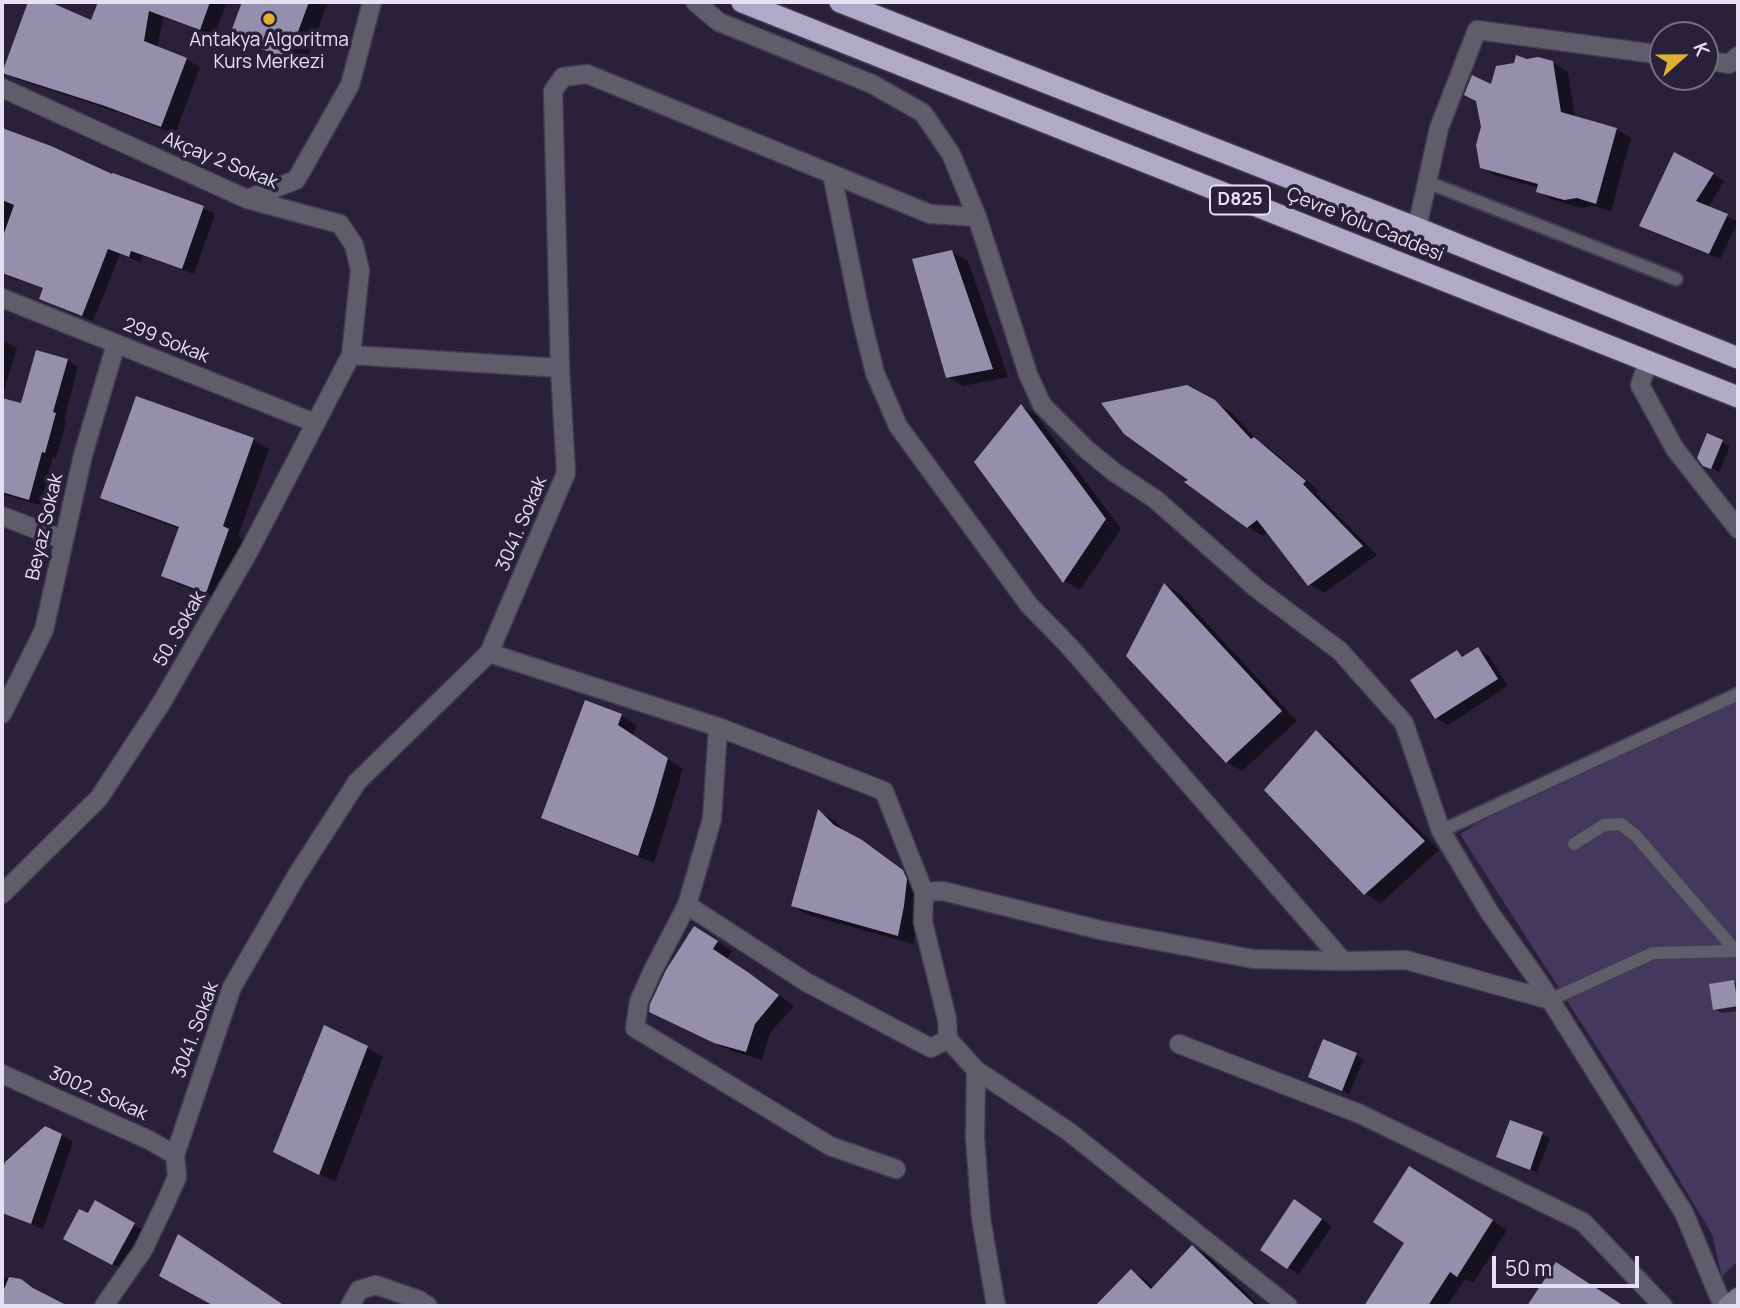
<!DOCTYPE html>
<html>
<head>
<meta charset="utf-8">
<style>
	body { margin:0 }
	#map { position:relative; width:1740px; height:1308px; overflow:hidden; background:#282139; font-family:Manrope,sans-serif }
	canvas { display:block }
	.frame { position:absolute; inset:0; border:4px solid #e5e1f2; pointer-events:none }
	.north { position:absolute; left:1649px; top:21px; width:70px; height:70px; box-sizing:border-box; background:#282139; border:2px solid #746e83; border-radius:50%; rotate:69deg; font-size:19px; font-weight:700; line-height:28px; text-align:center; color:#e5e1f2 }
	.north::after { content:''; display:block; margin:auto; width:24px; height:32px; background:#e0b034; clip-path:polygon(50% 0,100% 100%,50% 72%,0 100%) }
	.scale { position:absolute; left:1492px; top:1256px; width:147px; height:32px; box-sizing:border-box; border:4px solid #e5e1f2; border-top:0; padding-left:9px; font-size:21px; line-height:24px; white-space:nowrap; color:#e5e1f2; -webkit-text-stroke:5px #282139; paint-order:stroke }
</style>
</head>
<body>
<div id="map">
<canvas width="1740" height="1308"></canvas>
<div class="frame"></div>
<div class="north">K</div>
<div class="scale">50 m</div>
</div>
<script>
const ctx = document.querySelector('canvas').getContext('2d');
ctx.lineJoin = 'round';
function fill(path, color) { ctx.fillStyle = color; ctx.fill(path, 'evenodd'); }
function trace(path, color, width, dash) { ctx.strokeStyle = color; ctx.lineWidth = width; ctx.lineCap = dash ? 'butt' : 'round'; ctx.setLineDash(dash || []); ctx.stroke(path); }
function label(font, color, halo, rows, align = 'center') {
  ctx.font = font + ' Manrope,sans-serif'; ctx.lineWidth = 7; ctx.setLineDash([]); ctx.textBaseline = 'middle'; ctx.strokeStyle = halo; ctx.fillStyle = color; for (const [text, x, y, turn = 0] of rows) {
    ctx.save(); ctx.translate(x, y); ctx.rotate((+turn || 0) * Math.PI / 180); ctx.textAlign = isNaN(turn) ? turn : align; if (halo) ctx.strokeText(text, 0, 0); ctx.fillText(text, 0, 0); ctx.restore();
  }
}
const green = new Path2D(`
	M1738 702V1261L1722 1277 1712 1234 1629 1097 1460 834 1482 821Z`);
const shadow = new Path2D(`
	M30 2H45L92 23 100 2H227L214 36 163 17 157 48 186 59 200 67 175 134 120 113 17 79 3 72Z
	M244 2H328L304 66 247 45 232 36Z
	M1527 60 1552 62 1568 72 1575 118 1616 129 1631 138 1611 211 1593 206 1581 208 1553 200 1538 191 1539 188 1497 176 1481 167 1492 86Z
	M2 130 50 148 113 177 203 208 215 214 194 274 143 256 140 262 120 254 93 321 52 304 41 298 45 289 2 274Z
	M1713 174 1724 181 1708 208 1738 222 1720 259 1652 232 1641 226Z
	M952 252 968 261 1008 377 963 386 948 377Z
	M2 340 17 348 2 398Z
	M67 360 78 367 64 420 66 421 56 458 53 457 40 505 2 494V400L22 406Z
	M1186 387 1230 411 1259 442 1269 448 1319 491 1316 493 1377 555 1324 593 1309 584 1268 531 1263 536 1248 527 1191 480Z
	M137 398 254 440 269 449 238 536 244 539 222 600 179 585 163 576 180 529 117 506 102 497Z
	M1021 406 1036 415 1121 529 1080 590 1065 581 976 462Z
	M1708 436 1730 446 1719 472 1704 464Z
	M1165 585 1180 594 1297 721 1242 771 1227 762Z
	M1478 649 1489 656 1508 686 1448 725 1436 718 1457 652 1466 657Z
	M621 716 637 725 633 736 683 769 654 863 559 826 543 817Z
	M1316 732 1331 741 1439 850 1381 903 1366 894Z
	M819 812 834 820 849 835 878 851 919 881V916L913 944 808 915 793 906Z
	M710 937 732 951 727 959 765 984 794 1006 770 1033 762 1060 732 1051 667 1021 651 1012Z
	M1734 982 1738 985V1011L1722 1013 1715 1009Z
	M1324 1041 1364 1059 1349 1094 1317 1080Z
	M367 1048 383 1057 335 1182 291 1160Z
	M1511 1122 1550 1138 1537 1172 1506 1161Z
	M61 1135 73 1142 43 1229 2 1213V1176L6 1163Z
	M1424 1177 1507 1230 1473 1283 1465 1279 1447 1306H1375L1368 1302 1407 1242Z
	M95 1203 145 1231 124 1270 65 1238 88 1216Z
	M1306 1208 1332 1226 1299 1274 1288 1267Z
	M1193 1247 1207 1255 1260 1306H1098L1131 1271 1145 1279 1154 1288Z
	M2 1277 21 1280 64 1306H2Z`);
const building = new Path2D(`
	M28 2H50L91 20 98 2H210L200 30 149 11 144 41 187 58 161 127 105 106 2 73Z
	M242 2H309L288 59 229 37Z
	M1516 55 1527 59 1538 57 1553 61 1561 112 1617 128 1596 204 1577 198 1564 200 1536 192 1538 184 1480 168 1476 145 1481 127 1476 101 1464 95 1472 75 1491 84 1496 66 1514 63Z
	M2 128 51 146 112 174 113 173 204 206 182 269 131 251 129 257 108 249 82 316 39 299 43 288 2 273V239L14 205 2 200Z
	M1674 152 1714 173 1696 201 1728 214 1709 254 1639 226Z
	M952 250 993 369 946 378 912 259Z
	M36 350 68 359 53 412 56 413 45 453 42 452 29 500 2 492V398L21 403Z
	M1187 385 1215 400 1251 439 1254 437 1306 481 1303 484 1363 546 1308 586 1257 520 1247 528 1184 482 1188 480 1124 434 1101 403Z
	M136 396 254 438 223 526 229 529 206 593 161 576 179 527 100 498Z
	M1021 404 1106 519 1063 583 974 462Z
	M1707 433 1723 440 1711 469 1703 466 1697 458Z
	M1164 583 1282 711 1226 763 1126 656Z
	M1478 647 1498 679 1435 719 1410 680 1457 650 1462 657Z
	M585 700 622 714 618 725 668 758 654 807 638 856 541 818Z
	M1316 730 1425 841 1364 895 1264 790Z
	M818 809 834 825 862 840 903 870 907 879 904 906 898 936 791 906Z
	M694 926 718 941 713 949 749 973 779 995 755 1024 746 1052 714 1043 649 1012 650 1004 666 970Z
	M1734 980 1738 1006 1713 1010 1709 984Z
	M324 1025 368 1046 319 1175 273 1152Z
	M1323 1039 1357 1053 1342 1091 1308 1077Z
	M1510 1120 1543 1132 1530 1170 1496 1157Z
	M45 1126 62 1134 31 1224 2 1213V1171L5 1162Z
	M1409 1166 1493 1220 1457 1277 1450 1272 1428 1306H1364L1404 1243 1373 1222Z
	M1294 1199 1322 1219 1287 1269 1260 1250Z
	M95 1200 135 1223 112 1265 63 1239 79 1209 88 1213Z
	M178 1234 229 1268 285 1306H214L159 1276Z
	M1192 1245 1256 1306H1095L1131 1269 1151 1289Z
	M1556 1262 1624 1306H1527Z
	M9 1277 21 1279 33 1288 68 1306H2V1294Z`);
const lane = new Path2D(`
	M1427 182 1676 279
	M1441 831 1738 694
	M1574 844 1604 825 1621 824 1636 836 1735 950
	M1550 1000 1653 953 1738 951`);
const street = new Path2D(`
	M695 2 719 22 872 84 923 113 951 154 977 217 1028 374 1042 405 1086 449 1114 472 1155 499 1256 588 1340 651 1404 723 1441 831 1490 913 1539 982 1684 1213 1723 1306
	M1705 60 1729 64 1738 56
	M2 88 247 199 340 224 354 245 360 270 351 355 560 368
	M832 174 861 317 875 373 898 426 1029 605 1069 646 1343 961
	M247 199 296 180 350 85 372 2
	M1417 228 1439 128 1477 30 1663 55
	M2 298 315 423
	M1648 362 1640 385 1675 449 1738 529
	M2 516 64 540
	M489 653 718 727 884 791 924 892 923 922 947 1019 948 1039
	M2 714 44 630 83 455 116 344
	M718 727 712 819 687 905 653 970 639 1001 635 1028 830 1146 896 1169
	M924 892 943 891 1100 930 1253 959 1343 961 1406 960 1550 1000
	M2 894 99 798 162 702 249 551 351 355
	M687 905 806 982 931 1048 948 1039 976 1070 1068 1131 1288 1306
	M1179 1044 1360 1114 1583 1222 1663 1306
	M976 1070 975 1138 981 1218 996 1306
	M2 1074 149 1140 175 1155
	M104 1306 143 1250 165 1204 177 1177 175 1155 232 987 297 875 357 782 489 653 566 473 560 368 553 91 563 77 587 74 930 214 977 217
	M350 1306 359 1290 376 1285 419 1300 428 1306`);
const secondary = new Path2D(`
	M1727 1306 1738 1297`);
const highway = new Path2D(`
	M742 2 1738 397
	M840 2 1417 228 1738 358`);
const markers = [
	[269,19,7,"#e0b034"]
];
const shields = [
	[1240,200,60]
];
const shieldNames = [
	["D825",1240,200]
];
const poiNames = [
	["Antakya Algoritma",269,41],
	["Kurs Merkezi",269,63]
];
const streetNames = [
	["Akçay 2 Sokak",220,161,22],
	["Çevre Yolu Caddesi",1365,225,22],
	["299 Sokak",166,341,22],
	["3041. Sokak",522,524,-67],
	["Beyaz Sokak",45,527,-77],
	["50. Sokak",180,629,-60],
	["3041. Sokak",196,1030,-70],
	["3002. Sokak",98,1094,24]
];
fill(green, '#43395e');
fill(shadow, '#0007');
fill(building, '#958eac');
trace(lane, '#423c53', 16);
trace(street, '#423c53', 21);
trace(secondary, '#423c53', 21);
trace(highway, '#423c53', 24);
trace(lane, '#605d6a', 12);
trace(street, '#605d6a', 18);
trace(secondary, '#807c90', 18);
trace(highway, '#b0a9c8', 21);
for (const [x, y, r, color] of markers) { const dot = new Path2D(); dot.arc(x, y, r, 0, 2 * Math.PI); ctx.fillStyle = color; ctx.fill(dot); trace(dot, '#282139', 2.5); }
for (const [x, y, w] of shields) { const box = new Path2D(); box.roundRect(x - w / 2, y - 14.5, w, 29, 5); ctx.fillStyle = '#282139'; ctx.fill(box); trace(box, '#e5e1f2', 2); }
label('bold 18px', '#e5e1f2', null, shieldNames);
label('19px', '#e5e1f2', '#282139', poiNames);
label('19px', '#e5e1f2', '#282139', streetNames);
</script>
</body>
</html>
